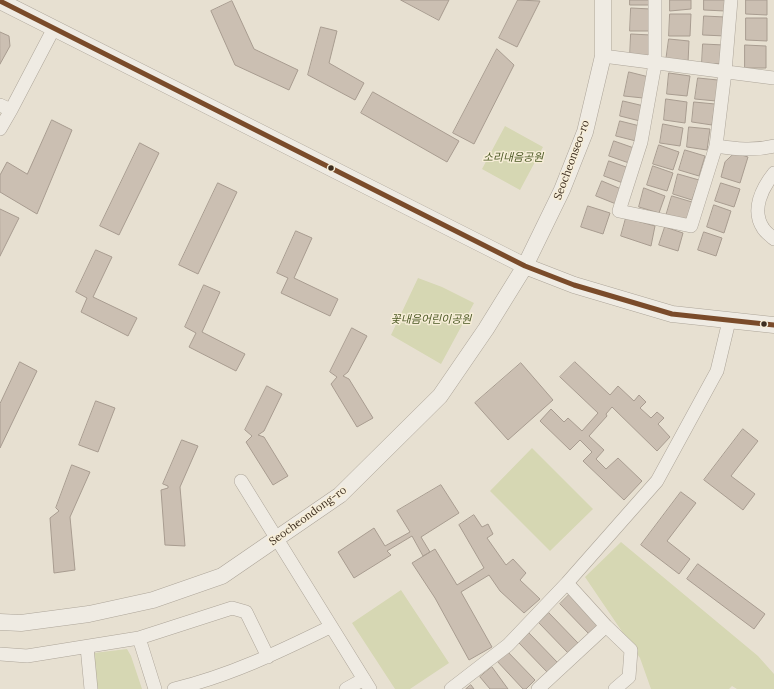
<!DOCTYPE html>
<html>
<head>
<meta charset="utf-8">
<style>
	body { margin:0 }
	canvas { display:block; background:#e7e0d1 }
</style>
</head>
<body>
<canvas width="774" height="689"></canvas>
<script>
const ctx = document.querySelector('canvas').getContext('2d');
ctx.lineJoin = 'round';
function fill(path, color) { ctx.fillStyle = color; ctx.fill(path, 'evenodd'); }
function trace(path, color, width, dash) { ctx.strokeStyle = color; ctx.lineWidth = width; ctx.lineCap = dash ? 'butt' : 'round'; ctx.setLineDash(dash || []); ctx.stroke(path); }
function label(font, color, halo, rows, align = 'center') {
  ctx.font = font + ' Lora,"Noto Sans KR",serif'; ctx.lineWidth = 3; ctx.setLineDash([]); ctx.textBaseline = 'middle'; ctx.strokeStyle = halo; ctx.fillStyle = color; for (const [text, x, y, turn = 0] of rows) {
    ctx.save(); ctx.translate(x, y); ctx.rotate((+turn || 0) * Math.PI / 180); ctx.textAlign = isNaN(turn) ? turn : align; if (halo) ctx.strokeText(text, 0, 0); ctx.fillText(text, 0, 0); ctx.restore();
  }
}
const green = new Path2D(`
	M505 126 543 147 520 190 482 169Z
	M418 278 442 287 474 303 441 364 391 335Z
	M532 448 593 509 550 551 490 491Z
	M621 542 758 656 774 674V689H737L732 686 729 689H651L640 658 585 577Z
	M401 590 449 663 410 689H395L352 623Z
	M127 649 131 656 142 689H96L94 653Z`);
const building = new Path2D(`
	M401 0H449L439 20Z
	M518 0 540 1 517 47 499 38Z
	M630 0H651V5H630Z
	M670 0H691V9L670 11Z
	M704 0H726L725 11 704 10Z
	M746 0H767V15L746 14Z
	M232 1 254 49 298 70 289 90 235 65 211 11Z
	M631 8 651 9V31H630Z
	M670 14H691L690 36H669Z
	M704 16 725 17V36L703 35Z
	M746 18H767V41L746 40Z
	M321 27 337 31 329 63 364 83 355 100 308 75Z
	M0 32 9 36 10 46 0 64Z
	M631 34 651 35V57H630Z
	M669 39 689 41 688 63 666 61Z
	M703 44 724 45 723 64 702 63Z
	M745 45 766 46V68H745Z
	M497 49 514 65 474 144 453 133Z
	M629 72 649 77 643 98 624 96Z
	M669 73 690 76 687 96 667 94Z
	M698 78 718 80 716 101 695 99Z
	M373 92 459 141 447 162 361 113Z
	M666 99 687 102 685 123 664 120Z
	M623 101 644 106 640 121 620 116Z
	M694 102 715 104 712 125 692 122Z
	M52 120 72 130 37 214 0 192V175L7 162 27 174Z
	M620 121 640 126 636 141 616 136Z
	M663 124 683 128 680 146 660 143Z
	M689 127 710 129 707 150 687 147Z
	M614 141 634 148 629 163 609 156Z
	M140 143 159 153 119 235 100 226Z
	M659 145 679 152 673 170 653 164Z
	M685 150 705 156 699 176 679 170Z
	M735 153 748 157 740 183 721 177 725 162Z
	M609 161 629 168 623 183 604 176Z
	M653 166 673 173 667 191 647 185Z
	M678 174 699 180 692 200 673 194Z
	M602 181 621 189 616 204 596 196Z
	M218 183 237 192 198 274 179 265Z
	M721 183 740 189 734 207 715 201Z
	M644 188 665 196 659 213 639 207Z
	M672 196 692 202 686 222 666 216Z
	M714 205 731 211 724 233 707 227Z
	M588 206 610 213 603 234 581 227Z
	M0 209 19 218 0 256Z
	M626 218 655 226 651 246 621 236Z
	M665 227 683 233 678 251 659 245Z
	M296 231 312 238 294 278 338 299 330 316 281 293 288 278 277 273Z
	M704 232 722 238 716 256 698 250Z
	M96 250 112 257 93 297 137 318 128 336 81 312 87 298 76 292Z
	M204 285 220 292 202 332 245 354 236 371 189 347 196 333 185 327Z
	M352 328 367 336 348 372 343 376 349 379 373 418 357 427 331 384 337 377 330 372Z
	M20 362 37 371 0 448V404Z
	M575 362 610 395 618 386 634 401 639 395 646 402 640 408 651 418 657 412 664 418 658 424 670 437 657 451 612 407 606 414 607 416 589 436 604 450 596 459 606 469 618 458 642 481 624 500 583 461 592 452 580 440 570 450 540 421 551 409 564 422 568 418 582 431 598 413 560 377Z
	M521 363 553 400 508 440 475 403Z
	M267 386 282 394 264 431 258 435 264 437 288 476 273 485 246 442 252 436 245 430Z
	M96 401 115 408 98 452 79 445Z
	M743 429 758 441 731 476 755 494 743 510 704 480Z
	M182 440 198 446 180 487 185 546 165 545 161 490 168 488V486L163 484Z
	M72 465 90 472 70 517 75 570 54 573 50 518 59 511 56 508Z
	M441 485 459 513 421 537 430 552 423 556 412 536 387 551 391 555 354 578 338 552 374 528 385 546 410 532 397 511Z
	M681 492 696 503 667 541 690 559 679 574 641 545Z
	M474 515 482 527 488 524 493 534 487 538 506 565 513 559 526 573 520 580 540 599 524 613 500 591 489 575 461 592 492 647 469 660 435 598 412 563 435 549 457 585 484 568 459 525Z
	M698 564 765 614 754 629 687 579Z
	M570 594 599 624 589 634 560 604Z
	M549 613 578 643 568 653 539 623Z
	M529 633 558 663 548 673 519 643Z
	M506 650 535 680 526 689H523L496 660Z
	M492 667 508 689H490L480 677Z
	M471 685 474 689H466Z`);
const minor = new Path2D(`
	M655 0V64L641 142 619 211 691 226 716 146
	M731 0 725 72 716 146C736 149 754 151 774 146
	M603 56 774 78
	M0 105 11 110 0 129
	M11 110 54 28
	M774 173C762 188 751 210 763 228 765 232 771 236 774 239
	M241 481 370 689
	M567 583 606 626 631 650 629 677 615 689
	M139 638 155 689
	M87 647 91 689
	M0 654 27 656 139 638 232 608 246 612 268 657
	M174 689C229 676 279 652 330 627
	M346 689 364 679
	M451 689 508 645 567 583 657 481 717 371 729 321
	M538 689 606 626`);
const tertiary = new Path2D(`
	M0 1 525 266 574 285 672 314 774 325
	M0 622 21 623 89 614 153 600 222 576 340 495 440 396 486 329 525 266 562 190 585 132 603 56V0`);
const bus1 = new Path2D(`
	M0 1 525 266 574 285 672 314 774 325`);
const markers = [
	[331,168,3.5,"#3d2e20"],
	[764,324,3.5,"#3d2e20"]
];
const parkNames = [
	["소리내음공원",513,158],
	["꽃내음어린이공원",431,320]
];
const streetNames = [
	["Seocheonseo-ro",572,160,-70],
	["Seocheondong-ro",308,516,-36]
];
fill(green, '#d6d7b3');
fill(building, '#cbbfb2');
trace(building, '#a89c90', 1);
trace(minor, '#ada599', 14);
trace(tertiary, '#ada599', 17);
trace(minor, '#efebe3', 13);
trace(tertiary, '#efebe3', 16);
trace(bus1, '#7a4b2a', 5);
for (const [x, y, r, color] of markers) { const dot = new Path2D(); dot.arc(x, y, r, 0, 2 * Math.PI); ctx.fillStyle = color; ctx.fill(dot); trace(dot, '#f7eed8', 1.5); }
label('italic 11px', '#4d5a26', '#f7eed8', parkNames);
label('11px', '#3d2e20', '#f7eed8', streetNames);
</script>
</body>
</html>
